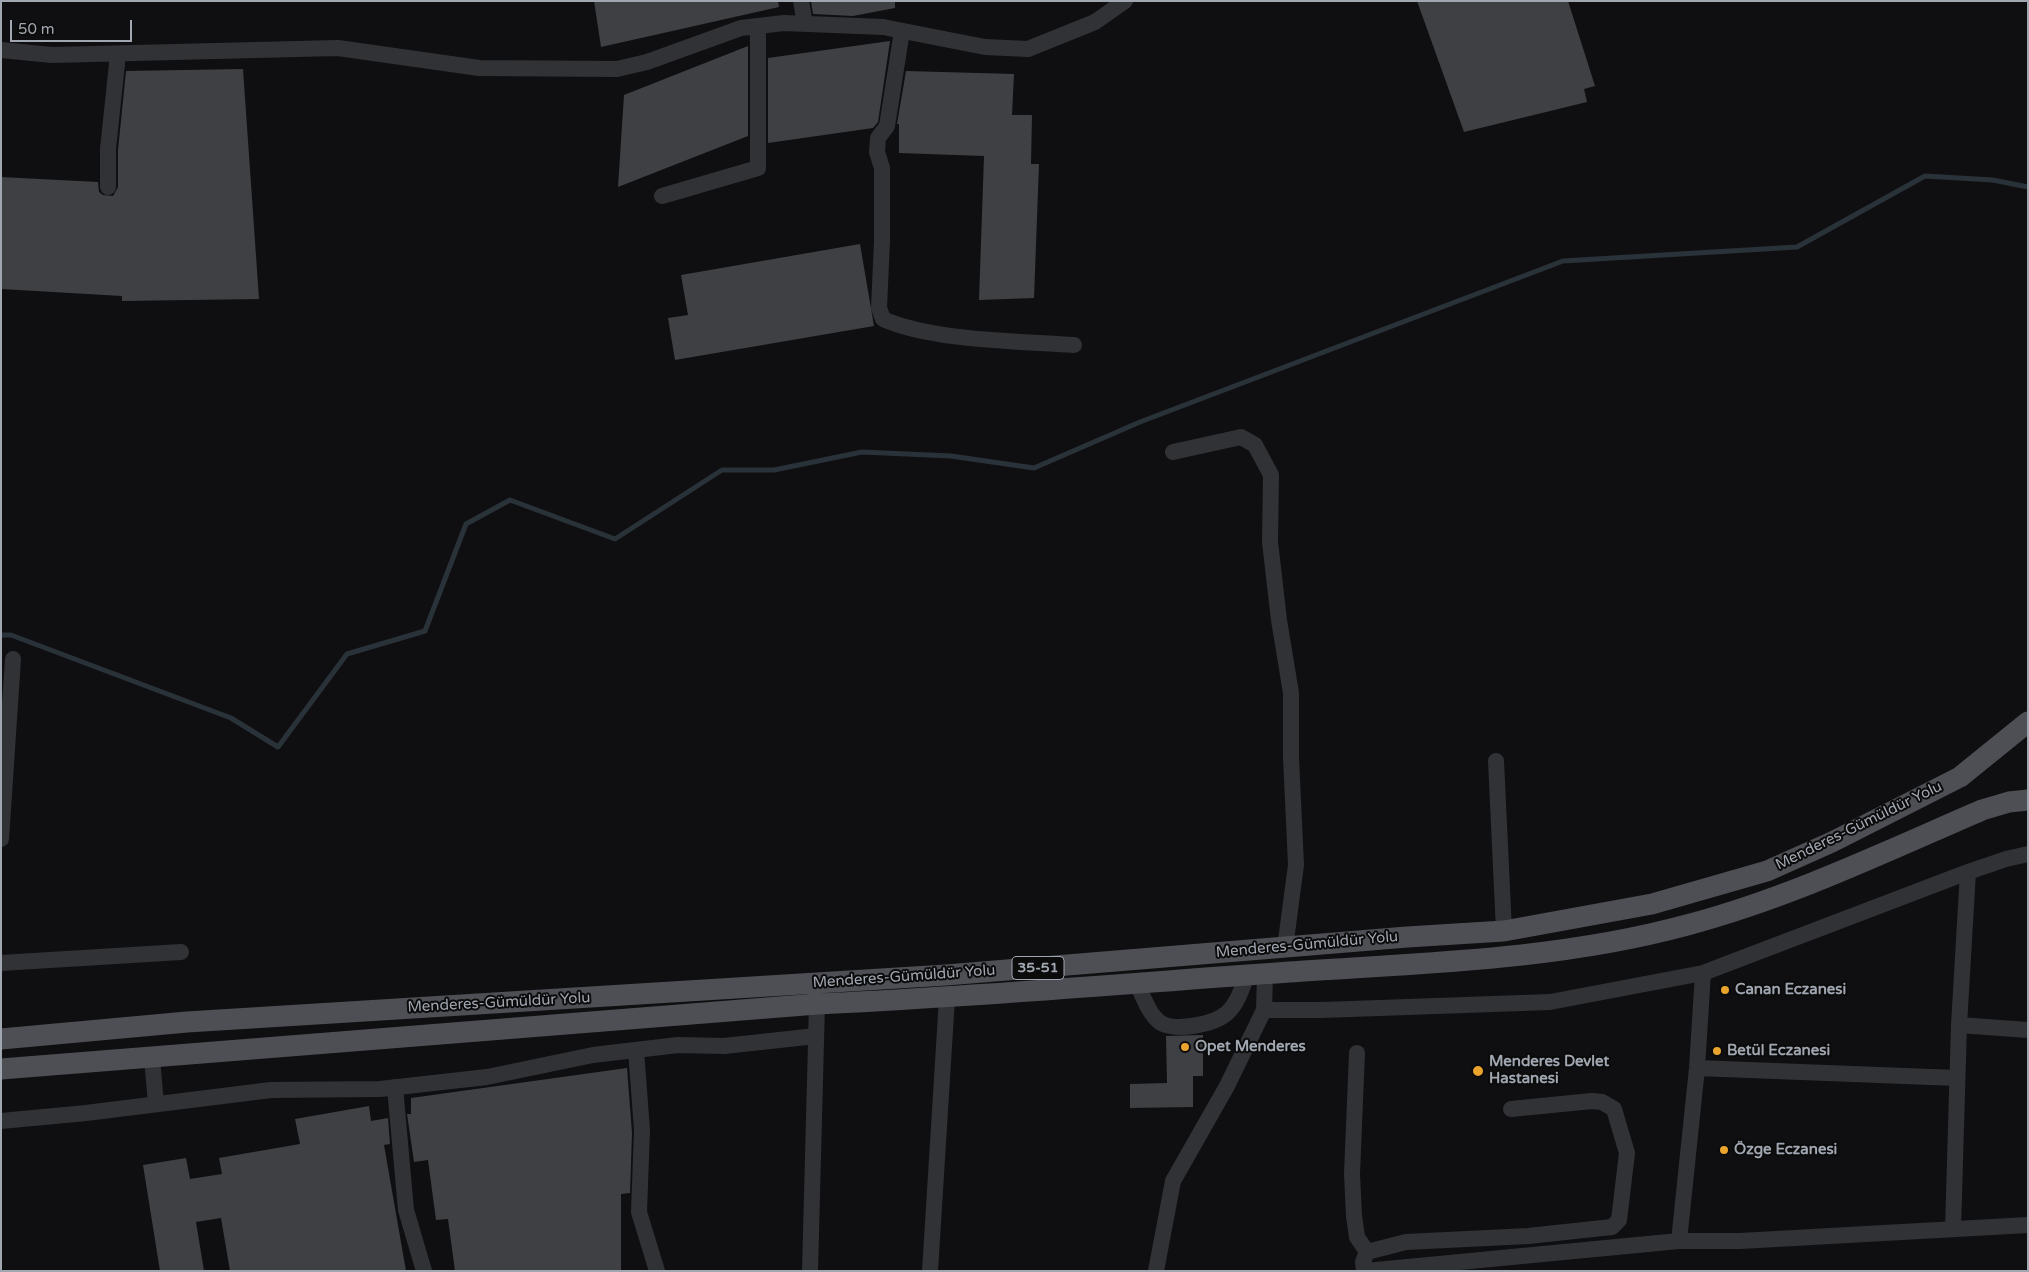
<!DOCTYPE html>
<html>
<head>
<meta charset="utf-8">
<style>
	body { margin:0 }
	#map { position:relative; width:2029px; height:1272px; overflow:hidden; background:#0f0f11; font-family:"Varela Round",sans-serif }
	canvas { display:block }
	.frame { position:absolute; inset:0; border:2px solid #a1a7b1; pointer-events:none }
	.scale { position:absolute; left:10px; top:20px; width:122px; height:22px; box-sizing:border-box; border:2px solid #a1a7b1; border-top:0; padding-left:6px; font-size:15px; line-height:18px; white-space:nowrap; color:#a1a7b1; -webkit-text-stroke:4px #0b0b0c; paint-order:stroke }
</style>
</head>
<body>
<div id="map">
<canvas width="2029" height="1272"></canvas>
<div class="frame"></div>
<div class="scale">50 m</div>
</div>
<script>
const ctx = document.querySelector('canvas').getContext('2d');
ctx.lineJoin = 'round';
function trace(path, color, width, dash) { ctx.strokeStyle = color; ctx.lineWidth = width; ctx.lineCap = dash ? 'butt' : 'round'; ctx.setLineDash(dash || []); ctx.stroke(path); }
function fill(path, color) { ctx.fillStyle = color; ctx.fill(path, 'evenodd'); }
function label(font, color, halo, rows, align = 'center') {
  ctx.font = font + ' "Varela Round",sans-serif'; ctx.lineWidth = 4; ctx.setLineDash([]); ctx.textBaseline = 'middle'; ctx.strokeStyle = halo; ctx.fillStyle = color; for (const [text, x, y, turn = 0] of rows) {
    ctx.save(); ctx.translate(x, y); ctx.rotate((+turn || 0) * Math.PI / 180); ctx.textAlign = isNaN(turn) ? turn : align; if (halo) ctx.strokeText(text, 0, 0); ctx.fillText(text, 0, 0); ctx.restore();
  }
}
const stream = new Path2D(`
	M1 635H11L231 718 278 747 347 654 425 631 466 524 510 500 615 539 722 470H774L862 452 951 456 1034 468 1140 422 1563 261 1797 247 1925 176 1993 180 2028 187`);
const building = new Path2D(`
	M594 1H778L779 7 601 47Z
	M811 1H895V8L853 16 813 14Z
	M1417 1H1568L1595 86 1584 89 1587 102 1464 132Z
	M890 41 878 122 873 128 768 143V58Z
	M748 46V136L618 187 624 95Z
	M243 69 259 299 122 301V296L1 289V177L98 182 99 192 103 195 113 196 118 187V150L126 71Z
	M906 71 1014 74 1012 115H1032L1031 164H1039L1034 298 979 300 984 156 899 153V124H897Z
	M860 244 874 326 675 360 668 318 688 315 681 275Z
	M1203 1035V1076H1193V1107L1130 1108V1084L1167 1083 1166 1036Z
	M627 1068 632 1133 630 1193 621 1194V1271H455L448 1219 436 1220 428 1160 414 1162 407 1114H411V1098Z
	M369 1106 371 1121 388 1118 390 1144 384 1145 406 1271H230L221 1218 196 1222 204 1271H160L143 1165 186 1158 190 1179 222 1174 219 1158 300 1144 295 1119Z`);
const minor = new Path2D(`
	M801 1 805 24
	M902 31 887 126 878 138 877 152 882 168V241L879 308 883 319C932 341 1019 341 1074 345
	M1 50 52 55 338 48 479 68 617 69 647 62 741 28 784 23 883 27 985 47 1028 49 1095 22 1125 1
	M108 187V149L118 54
	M662 196 758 168V26
	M1173 452 1241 437 1255 445 1271 475 1270 542 1279 620 1291 693V757L1296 865 1285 948
	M1496 761 1504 931
	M1 839 13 659
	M1 963 181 952
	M1137 984C1143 996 1149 1015 1161 1023 1176 1032 1215 1024 1227 1013 1238 1003 1242 988 1247 975
	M1264 1010H1322L1550 1002 1703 973 1968 872 2006 859 2028 854
	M1959 1025 2028 1030
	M636 1050 642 1130 639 1212 657 1271
	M1357 1053 1352 1174 1354 1216 1357 1237 1367 1252
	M152 1058 156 1104
	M1697 1068 1957 1078
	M395 1087 406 1210 424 1271
	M1 1121 86 1113 271 1090 380 1089 487 1077 593 1055 678 1045 724 1046 816 1036
	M1953 1229 1959 1025 1968 872
	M1679 1241 1697 1068 1703 973
	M810 1271 817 1004
	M930 1271 947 998
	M1156 1271 1173 1181 1227 1086 1264 1010 1265 974
	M1364 1271 1363 1262 1367 1252 1406 1242 1528 1236 1612 1227 1619 1220 1627 1153 1614 1109 1602 1102 1592 1101 1511 1109
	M1366 1271 1679 1241H1740L2028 1225`);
const major = new Path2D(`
	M1 1039 187 1022 946 975 1407 937 1504 931 1652 904 1767 871 1832 842 1960 777 2028 722
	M1 1069 817 1004C975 997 1132 983 1289 972 1422 963 1558 960 1687 925 1789 898 1885 852 1982 810L2009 802 2028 800`);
const markers = [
	[1725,990,5,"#eaa42e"],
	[1185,1047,5,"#eaa42e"],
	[1717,1051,5,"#eaa42e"],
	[1478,1071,6,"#eaa42e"],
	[1724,1150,5,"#eaa42e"]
];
const shields = [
	[1038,968,52]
];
const shieldNames = [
	["35-51",1038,968]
];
const streetNames = [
	["Menderes-Gümüldür Yolu",1859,826,-26],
	["Menderes-Gümüldür Yolu",1307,945,-5],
	["Menderes-Gümüldür Yolu",904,977,-4],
	["Menderes-Gümüldür Yolu",499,1003,-3]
];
const poiNames = [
	["Canan Eczanesi",1735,990],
	["Opet Menderes",1195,1047],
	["Betül Eczanesi",1727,1051],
	["Menderes Devlet",1489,1062],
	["Hastanesi",1489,1079],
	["Özge Eczanesi",1734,1150]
];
trace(stream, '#2a3239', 5);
fill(building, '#3e4044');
trace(minor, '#313236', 16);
trace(major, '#4d4f54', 21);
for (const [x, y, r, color] of markers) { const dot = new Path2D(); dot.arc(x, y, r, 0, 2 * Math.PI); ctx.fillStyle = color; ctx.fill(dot); trace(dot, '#0b0b0c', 2); }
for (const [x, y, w] of shields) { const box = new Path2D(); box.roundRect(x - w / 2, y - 11.5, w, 23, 4); ctx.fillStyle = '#0b0b0c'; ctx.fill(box); trace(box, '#a1a7b1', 1); }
label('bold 14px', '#a1a7b1', null, shieldNames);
label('15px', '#a1a7b1', '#0b0b0c', streetNames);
label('bold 15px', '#a1a7b1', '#0b0b0c', poiNames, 'left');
</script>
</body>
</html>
